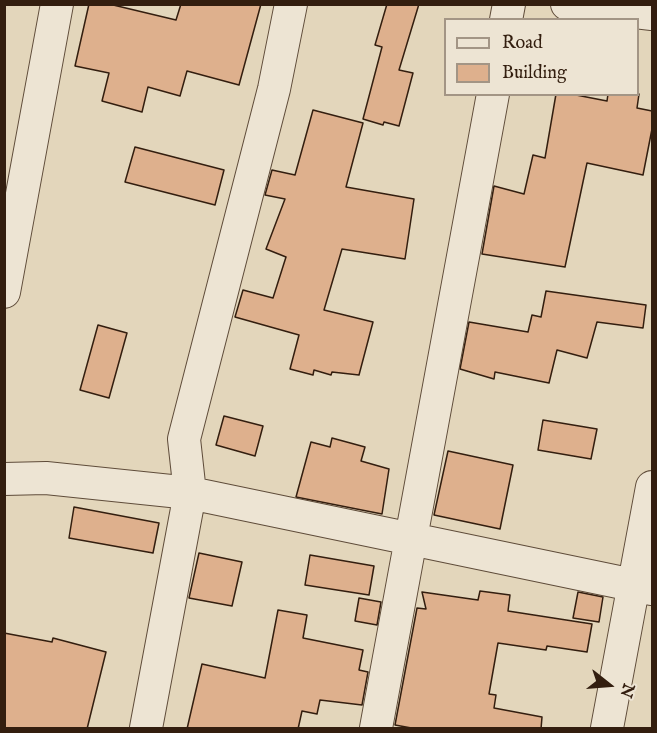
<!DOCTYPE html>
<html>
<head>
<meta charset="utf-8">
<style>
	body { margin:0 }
	#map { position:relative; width:657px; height:733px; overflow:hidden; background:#e3d6bb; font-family:"IM FELL English",serif }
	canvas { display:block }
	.frame { position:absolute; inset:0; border:6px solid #331e0f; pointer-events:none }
	.legend { position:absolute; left:444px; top:18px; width:195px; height:78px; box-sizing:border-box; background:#ede4d3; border:2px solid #a39585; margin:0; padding:8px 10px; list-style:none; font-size:18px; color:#331e0f }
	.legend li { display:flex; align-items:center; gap:12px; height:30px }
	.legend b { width:30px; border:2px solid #a39585 }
	.north { position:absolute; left:579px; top:655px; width:60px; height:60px; -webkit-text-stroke:4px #ede4d3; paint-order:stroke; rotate:107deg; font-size:16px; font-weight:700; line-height:24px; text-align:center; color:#331e0f }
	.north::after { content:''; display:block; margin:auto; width:21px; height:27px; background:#331e0f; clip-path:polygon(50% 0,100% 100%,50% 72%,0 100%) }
</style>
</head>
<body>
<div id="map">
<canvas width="657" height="733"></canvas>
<div class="frame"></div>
<ul class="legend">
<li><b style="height:8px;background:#ede4d3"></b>Road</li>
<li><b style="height:16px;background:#deb08d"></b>Building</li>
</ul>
<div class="north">N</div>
</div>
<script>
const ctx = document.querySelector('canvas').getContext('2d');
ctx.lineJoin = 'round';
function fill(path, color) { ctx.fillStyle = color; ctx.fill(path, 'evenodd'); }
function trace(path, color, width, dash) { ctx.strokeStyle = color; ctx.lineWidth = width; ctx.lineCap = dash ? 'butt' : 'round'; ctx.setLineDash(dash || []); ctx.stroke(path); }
const building = new Path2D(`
	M89 4H109L176 20 181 4H261L239 85 187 71 180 96 148 87 142 112 102 101 109 73 75 66Z
	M387 4H419L399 70 413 73 399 126 384 122 383 125 363 119 382 47 375 45Z
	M556 94H571L607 101 608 94H639L637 108 652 111V129L643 175 587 163 565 267 482 254 494 186 524 194 533 155 545 158Z
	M313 110 363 123 346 187 414 199 405 259 342 249 324 310 373 322 359 375 332 372 331 375 314 370 313 375 290 369 299 335 235 317 243 290 273 298 286 257 266 249 285 199 265 195 272 170 295 175Z
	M135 147 224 170 215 205 125 182Z
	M546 291 646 305 643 328 597 322 587 358 557 350 549 383 495 372 494 379 460 369 469 322 528 332 532 315 541 317Z
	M98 325 127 333 109 398 80 390Z
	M224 416 263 426 255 456 216 445Z
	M543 420 597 429 591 459 538 450Z
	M332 438 365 447 361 461 389 469 382 514 296 497 311 442 330 447Z
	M448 451 513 465 500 529 434 515Z
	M74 507 159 523 153 553 69 538Z
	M199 553 242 562 232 606 189 598Z
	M310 555 374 566 369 595 305 585Z
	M480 591 510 595 508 611 592 624 587 652 547 646 546 650 498 643 489 694 496 695 494 708 542 717 541 729H417L395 725 417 608 426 609 422 592 478 600Z
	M578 592 603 597 599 622 573 618Z
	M359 598 381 602 377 625 355 621Z
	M278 610 307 615 303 638 363 650 359 670 368 672 362 705 320 700 317 714 302 711 298 729H187L202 664 265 678Z
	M4 633 52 642 53 638 106 652 87 729H4Z`);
const street = new Path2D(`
	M567 4 652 14
	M506 20 509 4
	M4 292 57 4
	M4 479 46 478 190 493 652 589
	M146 728 190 493 184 439 274 89 291 4
	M376 728 493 94
	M607 728 652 487`);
fill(building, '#deb08d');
trace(building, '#331e0f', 1.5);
trace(street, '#5f4c3a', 34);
trace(street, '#ede4d3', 32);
</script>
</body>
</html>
